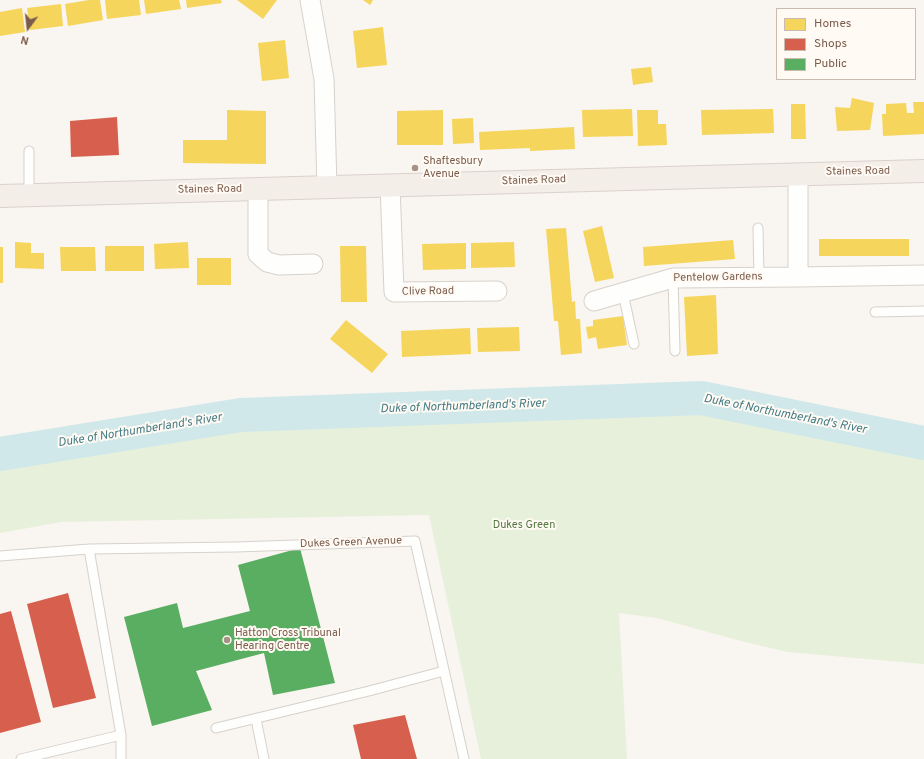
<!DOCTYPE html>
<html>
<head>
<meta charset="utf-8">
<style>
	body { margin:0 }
	#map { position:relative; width:924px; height:759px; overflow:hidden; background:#f9f5f0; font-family:Overpass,sans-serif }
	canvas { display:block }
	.legend { position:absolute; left:776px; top:8px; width:140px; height:72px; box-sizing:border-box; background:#fffaf3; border:1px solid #cabbb1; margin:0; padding:5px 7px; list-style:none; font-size:12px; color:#7a5c4d }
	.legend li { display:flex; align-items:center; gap:8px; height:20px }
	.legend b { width:20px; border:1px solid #cabbb1 }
	.north { position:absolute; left:8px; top:8px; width:40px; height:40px; -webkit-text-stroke:3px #fffaf3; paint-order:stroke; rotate:195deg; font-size:11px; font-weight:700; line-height:16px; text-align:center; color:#7a5c4d }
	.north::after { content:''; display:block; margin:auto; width:14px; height:18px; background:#7a5c4d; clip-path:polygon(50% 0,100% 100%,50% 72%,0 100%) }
</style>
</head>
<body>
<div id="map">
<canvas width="924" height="759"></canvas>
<ul class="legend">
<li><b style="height:11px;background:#f6d55c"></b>Homes</li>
<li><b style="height:11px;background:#d6604d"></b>Shops</li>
<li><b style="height:11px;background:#5aae61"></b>Public</li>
</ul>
<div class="north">N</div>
</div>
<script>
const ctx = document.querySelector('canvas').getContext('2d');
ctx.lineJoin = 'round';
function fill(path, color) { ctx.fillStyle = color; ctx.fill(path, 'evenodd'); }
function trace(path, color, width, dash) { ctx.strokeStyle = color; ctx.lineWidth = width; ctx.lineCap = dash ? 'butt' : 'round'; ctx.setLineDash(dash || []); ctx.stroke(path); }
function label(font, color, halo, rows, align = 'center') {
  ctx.font = font + ' Overpass,sans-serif'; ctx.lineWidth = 4; ctx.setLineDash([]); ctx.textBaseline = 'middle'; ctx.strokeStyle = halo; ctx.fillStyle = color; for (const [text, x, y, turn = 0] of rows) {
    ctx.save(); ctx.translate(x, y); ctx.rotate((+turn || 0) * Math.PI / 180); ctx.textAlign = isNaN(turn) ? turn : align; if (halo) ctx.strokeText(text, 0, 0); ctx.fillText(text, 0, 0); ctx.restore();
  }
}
const green = new Path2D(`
	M705 409 924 451V664L788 652 741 641 657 618 619 613 627 759H481L429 515 61 522 0 533V464L121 444 328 423Z`);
const homes = new Path2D(`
	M89 0H100L103 20 68 26 65 4Z
	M105 0H139L141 15 107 19Z
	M144 0H179L181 9 146 14Z
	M186 0H221L222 3 187 8Z
	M237 0H277L263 19Z
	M363 0H373L370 5Z
	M61 4 63 26 30 30 27 8Z
	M22 8 25 32 0 36V12Z
	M383 27 387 65 357 68 353 31Z
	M285 40 289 78 262 81 258 43Z
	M651 67 653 82 633 85 631 69Z
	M852 98 874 103 870 130 837 131 835 107 850 108Z
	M913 102H924V134L883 136 882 114H886V104L906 103 907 113H914Z
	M791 104H805L806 139H791Z
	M632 109 633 136 583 137 582 110Z
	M773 109 774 133 702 135 701 110Z
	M227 110 266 111V164L183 163V140H227Z
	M443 110V145H397V111Z
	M637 110H658V124H666L667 145 638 146Z
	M473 118 474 143 453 144 452 119Z
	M574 127 575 149 530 151V148L480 150 479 132Z
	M602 226 614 278 595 282 583 231Z
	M566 228 572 302 575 301 576 319H580L582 353 561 355 558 321H554L546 229Z
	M819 239H909V256H819Z
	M733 240 735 259 644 266 643 247Z
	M15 242 31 243V253H44V269L15 268Z
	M188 242 189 268 155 269 154 244Z
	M514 242 515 267 471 268V243Z
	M466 243V269L423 270 422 244Z
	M105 246H144V271H105Z
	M340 246H366L367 302H341Z
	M0 247H3V283H0Z
	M60 247H95L96 271H61Z
	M197 258H231V285H197Z
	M716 295 718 354 687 356 684 297Z
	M623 316 627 345 598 349 596 337 588 339 586 327 593 326V320Z
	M346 320 388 354 372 373 330 339Z
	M519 327 520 351 478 352 477 328Z
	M470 328 471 354 402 357 401 331Z`);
const shops = new Path2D(`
	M117 117 119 155 71 157 70 121Z
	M68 593 96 698 53 708 27 604Z
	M11 611 41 722 0 733V614Z
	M405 715 417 759H361L353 725Z`);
const public = new Path2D(`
	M300 548 335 683 273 695 264 653 196 671 212 710 152 726 124 617 177 603 183 628 250 611 238 565Z`);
const river = new Path2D(`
	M0 454 241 415 701 398 924 443`);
const lane = new Path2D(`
	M29 195V151
	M758 228 759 277
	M673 278 675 351
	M623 293 634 344
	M875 312 924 311
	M89 549 121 735V759
	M0 556 89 549 236 547 415 541 464 759
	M256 719 264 759
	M216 728 369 691 444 671
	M21 759 121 735`);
const street = new Path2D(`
	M310 0 324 79 327 187
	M798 174V277L924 275
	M390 185 394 292 497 291
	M258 189V254L267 262 279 265 313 264
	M594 301 673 278 798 277`);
const primary = new Path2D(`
	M0 196 924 171`);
const markers = [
	[415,168,4,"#a69286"],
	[227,640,4,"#a69286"]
];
const poiNames = [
	["Shaftesbury",423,162],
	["Avenue",423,175],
	["Hatton Cross Tribunal",235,634],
	["Hearing Centre",235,647]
];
const streetNames = [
	["Staines Road",858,172,-1],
	["Staines Road",534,181,-2],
	["Staines Road",210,190,-1],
	["Pentelow Gardens",718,278,-1],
	["Clive Road",428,292,-1],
	["Dukes Green Avenue",351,543,-2]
];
const parkNames = [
	["Dukes Green",524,526]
];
const waterNames = [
	["Duke of Northumberland's River",463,407,-2],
	["Duke of Northumberland's River",785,415,11],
	["Duke of Northumberland's River",140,431,-9]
];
fill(green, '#e7f0db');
fill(homes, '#f6d55c');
fill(shops, '#d6604d');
fill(public, '#5aae61');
trace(river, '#d0e8ea', 34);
trace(lane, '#d7d1cb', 11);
trace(street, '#d7d1cb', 21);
trace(primary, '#dad1cc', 24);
trace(lane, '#fefefd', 9);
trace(street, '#fefefd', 19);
trace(primary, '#f3eee8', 22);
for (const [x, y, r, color] of markers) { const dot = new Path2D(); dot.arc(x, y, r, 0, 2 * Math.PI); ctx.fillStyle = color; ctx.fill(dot); trace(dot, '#fffaf3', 1.5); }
label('11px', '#7a5c4d', '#fffaf3', poiNames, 'left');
label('11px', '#7a5c4d', '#fffaf3', streetNames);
label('11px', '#537a41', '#fffaf3', parkNames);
label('italic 12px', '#437c86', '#fffaf3', waterNames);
</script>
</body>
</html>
